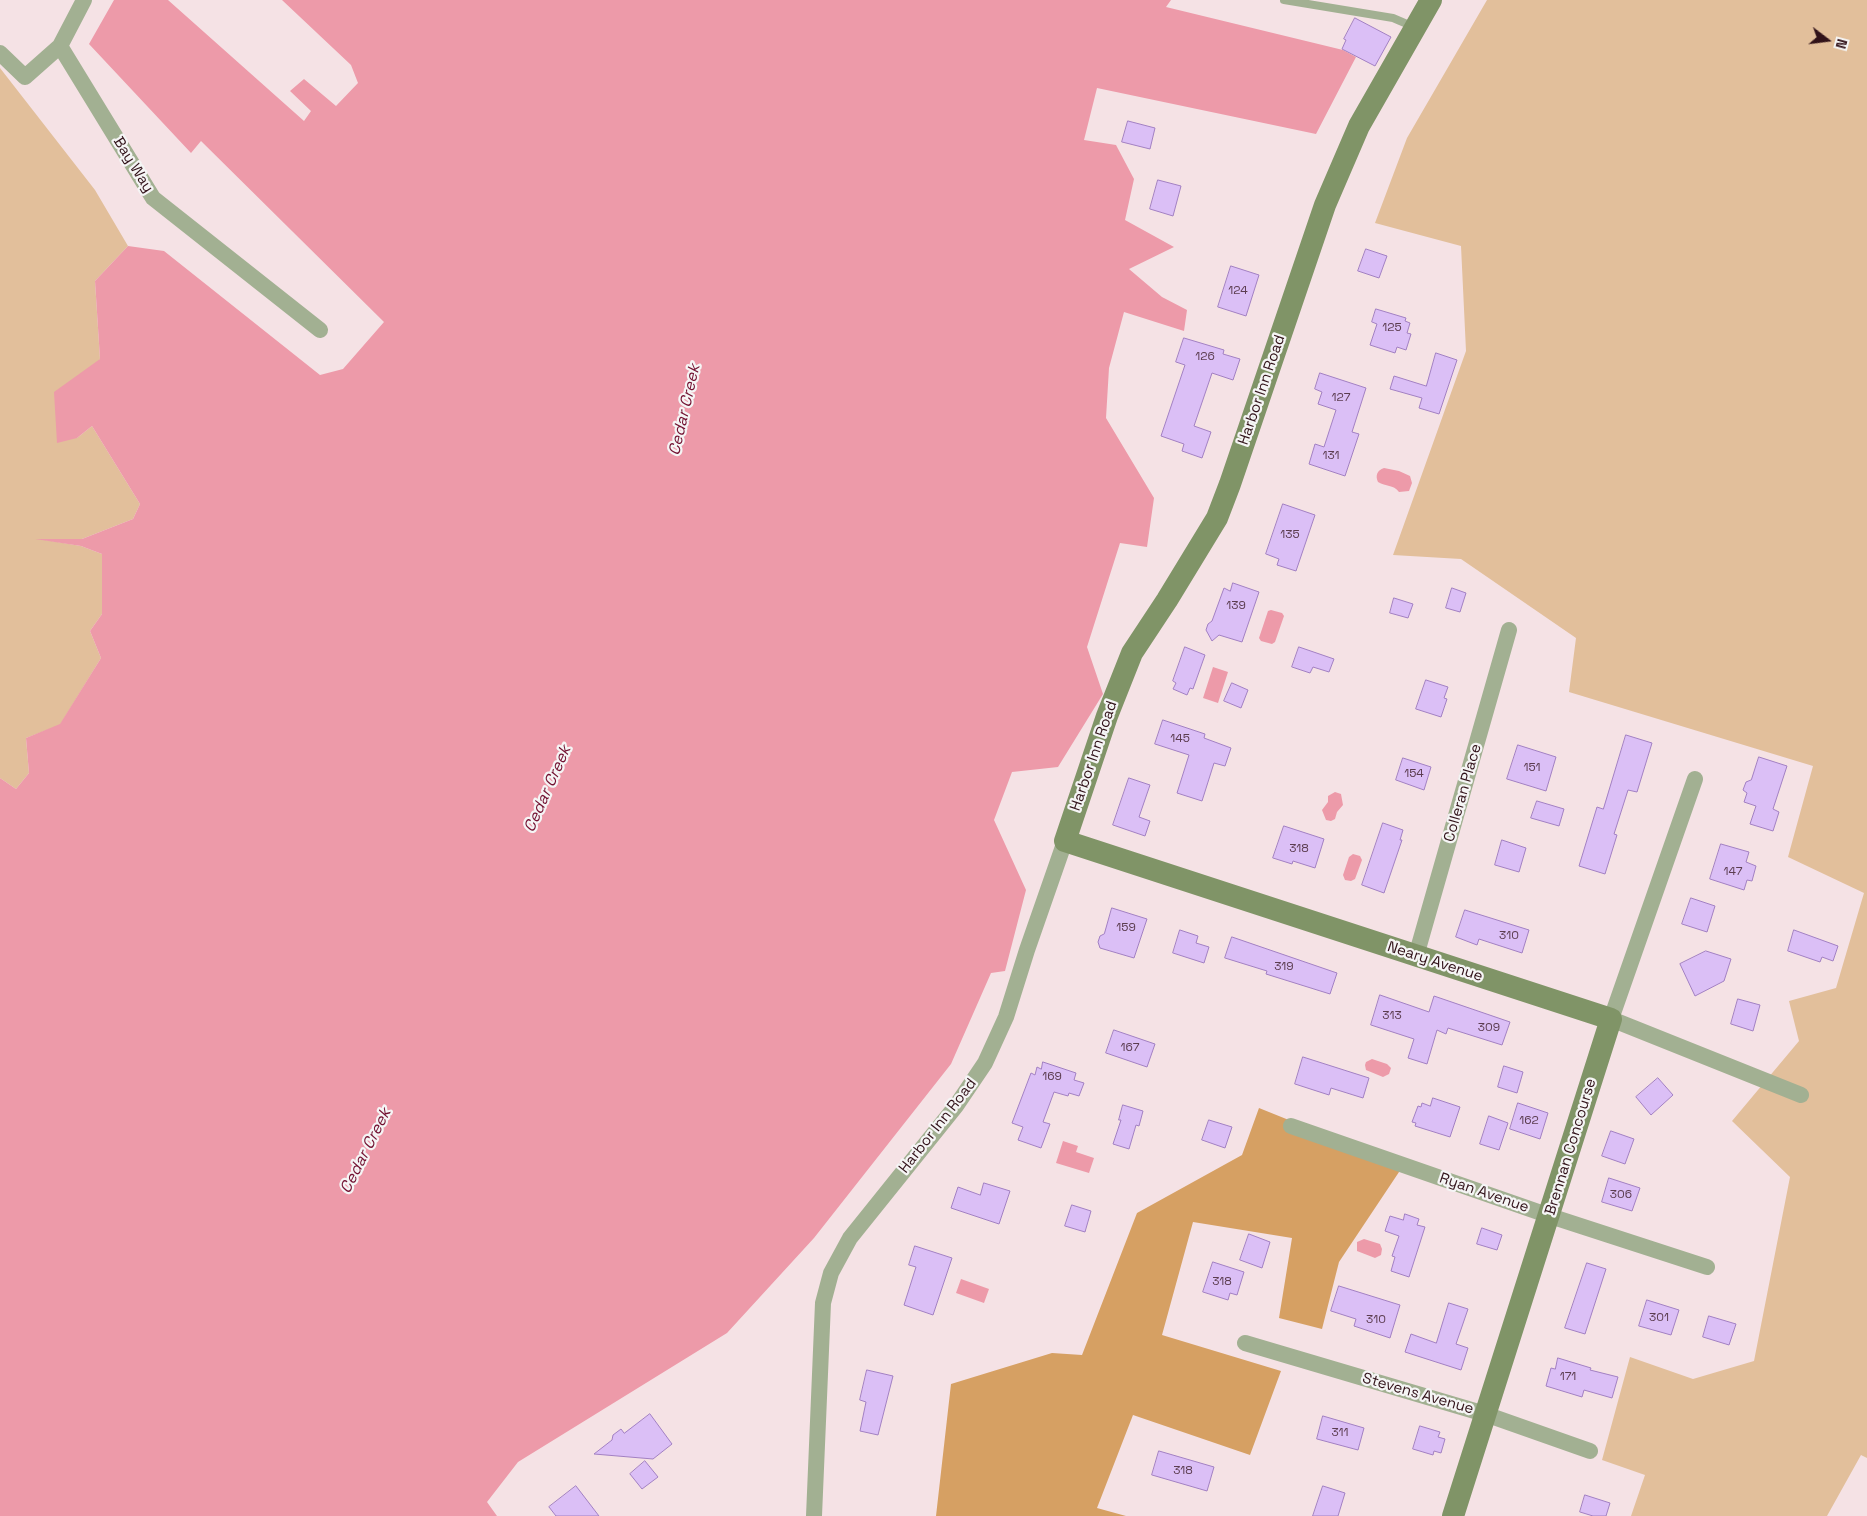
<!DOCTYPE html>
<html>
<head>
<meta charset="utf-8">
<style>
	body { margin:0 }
	#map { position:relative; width:1867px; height:1516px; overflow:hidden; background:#f5e2e5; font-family:"Space Grotesk",sans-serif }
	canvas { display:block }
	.north { position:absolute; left:1802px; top:15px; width:50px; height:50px; -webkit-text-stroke:4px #f5f5f5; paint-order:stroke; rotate:105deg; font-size:14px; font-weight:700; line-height:20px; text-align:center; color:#311219 }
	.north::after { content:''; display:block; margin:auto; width:18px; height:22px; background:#311219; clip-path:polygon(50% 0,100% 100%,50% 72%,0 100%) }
</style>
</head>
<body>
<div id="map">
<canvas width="1867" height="1516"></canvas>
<div class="north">N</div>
</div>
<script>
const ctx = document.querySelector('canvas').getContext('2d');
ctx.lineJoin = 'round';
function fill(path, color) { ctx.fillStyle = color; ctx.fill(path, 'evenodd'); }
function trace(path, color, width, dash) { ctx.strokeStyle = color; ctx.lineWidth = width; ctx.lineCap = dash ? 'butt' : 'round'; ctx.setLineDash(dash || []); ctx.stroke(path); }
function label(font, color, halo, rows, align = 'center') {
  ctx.font = font + ' "Space Grotesk",sans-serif'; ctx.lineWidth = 4.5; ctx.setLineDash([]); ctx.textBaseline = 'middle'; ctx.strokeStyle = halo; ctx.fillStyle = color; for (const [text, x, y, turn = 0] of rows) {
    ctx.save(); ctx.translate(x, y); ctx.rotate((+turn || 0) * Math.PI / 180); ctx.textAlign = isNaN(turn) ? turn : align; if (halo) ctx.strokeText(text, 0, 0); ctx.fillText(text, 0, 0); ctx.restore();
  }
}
const green = new Path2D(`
	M1487 0H1867V1458L1861 1455 1827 1516H1631L1645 1475 1602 1460 1630 1357 1693 1379 1754 1361 1790 1177 1732 1121 1799 1041 1789 1001 1836 988 1864 893 1788 857 1813 766 1569 692 1576 638 1461 559 1393 555 1466 351 1461 246 1375 223 1407 138Z
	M0 68 95 190 128 246 95 281 100 359 77 438 92 426 140 504 133 519 82 539H40L81 546 102 554V614L90 631 101 658 60 725 26 738 29 773 16 789 0 778Z`);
const forest = new Path2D(`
	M1259 1108 1403 1166 1339 1262 1322 1329 1279 1318 1292 1238 1193 1222 1162 1335 1281 1371 1250 1455 1133 1415 1097 1508 1126 1516H936L951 1384 1052 1353 1082 1355 1137 1213 1242 1155Z`);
const water = new Path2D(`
	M114 0H168L304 121 311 111 290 91 304 79 336 106 358 83 351 65 282 0H1171L1166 7 1343 50 1356 57 1316 134 1097 88 1084 140 1116 145 1134 179 1125 220 1174 247 1129 269 1162 297 1187 310 1184 331 1124 312 1109 368 1106 418 1154 498 1147 547 1120 543 1087 647 1103 694 1058 767 1012 772 994 820 1026 890 1005 971 991 973 951 1064 814 1238 727 1333 518 1462 487 1502 497 1516H0V778L16 789 29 773 26 738 60 724 101 658 90 631 102 614V554L81 546 35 539H82L133 519 140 504 92 426 77 438 57 443 54 392 100 359 95 281 128 246 164 251 320 375 343 369 384 322 201 141 191 153 89 44Z
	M1384 468 1399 471 1410 476 1412 483 1409 491 1399 492C1393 484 1386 487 1378 482 1375 476 1377 470 1384 468Z
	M1271 610 1282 613 1284 616 1275 642 1272 644 1261 641 1259 638 1268 611Z
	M1213 667 1228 672 1218 703 1203 698Z
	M1335 792 1341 794 1343 805 1337 812 1335 819 1331 821 1326 820 1322 810 1328 802V796Z
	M1353 854 1360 856 1362 860 1355 879 1351 881 1345 880 1343 875 1349 857Z
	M1372 1059 1387 1064 1391 1068 1389 1074 1383 1077 1366 1070 1365 1065 1366 1062Z
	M1063 1141 1078 1146 1076 1152 1094 1158 1089 1173 1056 1163Z
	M1364 1239 1380 1244 1382 1249 1381 1255 1375 1258 1357 1251V1242Z
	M961 1279 989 1289 984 1303 956 1293Z`);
const building = new Path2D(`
	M1355 18 1391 37 1375 66 1342 49 1346 40 1344 39Z
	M1128 121 1155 128 1150 149 1122 142Z
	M1158 180 1181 186 1173 216 1150 209Z
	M1366 249 1387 256 1379 278 1358 271Z
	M1231 266 1259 275 1246 316 1218 307Z
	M1376 309 1406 318 1405 321 1410 323 1407 333 1411 334 1406 350 1397 347 1395 353 1370 345 1377 324 1372 322Z
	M1184 338 1224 350 1223 354 1240 359 1233 380 1212 373 1194 426 1211 432 1202 458 1182 451 1184 444 1161 436 1185 365 1176 362Z
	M1436 353 1457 360 1439 414 1419 408 1422 398 1390 389 1394 376 1426 386Z
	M1320 373 1366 388 1352 432 1359 434 1345 476 1309 464 1315 444 1324 447 1336 410 1318 404 1322 392 1315 389Z
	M1283 504 1315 515 1296 571 1277 565 1279 559 1266 554Z
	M1233 583 1259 592 1242 642 1219 635 1212 641 1206 630 1208 624 1212 621 1224 588 1230 591Z
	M1452 588 1466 593 1460 612 1446 608Z
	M1394 598 1413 604 1408 618 1390 613Z
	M1185 647 1205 655 1193 689 1190 688 1187 695 1173 689 1176 683 1173 681Z
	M1299 647 1334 659 1329 672 1313 667 1310 673 1292 667Z
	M1426 680 1448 687 1444 698 1447 699 1441 717 1416 709Z
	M1232 683 1248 690 1241 708 1224 701Z
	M1163 720 1205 734 1204 738 1231 748 1225 766 1214 763 1202 801 1177 793 1189 755 1155 744Z
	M1626 735 1652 743 1637 792 1628 790 1614 834 1617 835 1605 874 1579 866 1597 807 1603 809Z
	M1518 745 1556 757 1546 791 1507 779Z
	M1759 757 1787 766 1773 809 1779 812 1773 831 1750 824 1756 806 1744 802 1747 793 1743 790 1746 782 1751 780Z
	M1403 758 1431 767 1424 790 1396 780Z
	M1129 778 1150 785 1139 817 1150 821 1145 836 1113 825Z
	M1537 801 1564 809 1559 826 1531 818Z
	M1383 823 1403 830 1400 840H1402L1384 893 1362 885Z
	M1284 826 1324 839 1315 868 1293 861 1292 864 1273 858Z
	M1502 840 1526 848 1519 872 1495 865Z
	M1721 844 1749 852 1746 862 1756 866 1752 881 1747 880 1744 890 1710 879Z
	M1691 898 1715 906 1707 932 1682 924Z
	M1112 908 1147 919 1134 958 1100 948 1098 942 1100 936 1104 934Z
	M1465 910 1529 930 1522 953 1479 939 1477 945 1456 937Z
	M1180 930 1198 936 1196 943 1209 947 1204 963 1173 953Z
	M1794 930 1838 946 1833 961 1822 957 1820 962 1788 951Z
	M1232 937 1337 973 1330 994 1266 974 1267 971 1225 958Z
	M1706 951 1731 959 1724 981 1695 996 1680 964Z
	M1380 995 1429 1012 1434 996 1510 1022 1502 1045 1448 1028 1446 1034 1437 1030 1427 1064 1408 1058 1414 1039 1371 1025Z
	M1738 999 1760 1005 1753 1031 1731 1024Z
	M1114 1030 1155 1044 1147 1067 1106 1053Z
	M1303 1057 1369 1078 1363 1098 1331 1088 1329 1095 1295 1084Z
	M1043 1062 1076 1073 1074 1080 1084 1083 1079 1096 1069 1093 1068 1096 1054 1092 1043 1122 1050 1124 1041 1148 1018 1140 1023 1127 1012 1123 1031 1073 1035 1075 1037 1067 1041 1069Z
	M1504 1066 1523 1072 1517 1093 1498 1087Z
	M1658 1078 1673 1095 1651 1115 1636 1097Z
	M1433 1098 1460 1107 1450 1137 1415 1126 1416 1123 1412 1122 1418 1106 1421 1107 1422 1103 1430 1106Z
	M1518 1103 1548 1113 1540 1139 1510 1129Z
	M1123 1105 1143 1111 1139 1126 1136 1125 1129 1149 1113 1144 1121 1120H1119Z
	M1489 1116 1508 1123 1499 1150 1480 1144Z
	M1209 1120 1232 1127 1225 1148 1202 1140Z
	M1611 1131 1634 1139 1625 1164 1602 1156Z
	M1609 1178 1640 1188 1632 1211 1602 1202Z
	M984 1183 1010 1191 999 1224 951 1208 958 1187 980 1195Z
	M1072 1205 1091 1211 1085 1232 1065 1226Z
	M1405 1214 1419 1219 1417 1225 1425 1227 1409 1277 1391 1271 1395 1257 1392 1256 1399 1236 1385 1231 1390 1216 1403 1220Z
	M1482 1228 1502 1235 1497 1250 1477 1244Z
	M1249 1234 1270 1242 1262 1268 1240 1260Z
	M915 1246 952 1258 933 1315 904 1305 916 1267 909 1265Z
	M1213 1262 1244 1272 1237 1295 1230 1293 1228 1300 1203 1292Z
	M1587 1263 1606 1269 1585 1334 1565 1328Z
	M1339 1286 1400 1305 1390 1338 1354 1326 1356 1319 1331 1311Z
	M1647 1300 1679 1310 1671 1335 1639 1326Z
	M1449 1303 1468 1309 1456 1344 1468 1348 1461 1370 1405 1352 1411 1334 1436 1343Z
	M1709 1316 1736 1324 1729 1345 1703 1337Z
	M1558 1358 1591 1368 1590 1370 1618 1377 1612 1398 1584 1390 1582 1397 1546 1386 1551 1368 1555 1369Z
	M867 1370 893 1376 878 1435 860 1431 866 1402 860 1400Z
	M650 1414 672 1444 653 1459 594 1454 612 1440 613 1435 621 1429 624 1433Z
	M1323 1416 1364 1428 1358 1450 1317 1439Z
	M1420 1426 1440 1432 1438 1437 1445 1439 1441 1453 1434 1451 1433 1455 1413 1449Z
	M1159 1451 1214 1467 1207 1491 1152 1475Z
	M645 1461 658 1477 642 1489 630 1474Z
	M576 1486 599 1516H556L549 1507Z
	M1323 1486 1345 1493 1338 1516H1313Z
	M1585 1495 1610 1503 1606 1516H1593L1580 1512Z`);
const lane = new Path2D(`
	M1284 0 1393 18 1414 27`);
const street = new Path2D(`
	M60 46 84 0
	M0 53 25 77 60 46 153 198 320 330
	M1695 779 1611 1019 1801 1095
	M1416 956 1509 630
	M1291 1126 1550 1216 1707 1267
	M1245 1343 1485 1414 1590 1451
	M814 1516 823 1303 831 1273 850 1238 956 1106 985 1063 1006 1017 1027 950 1065 841`);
const secondary = new Path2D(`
	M1431 0 1359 126 1325 205 1230 484 1217 518 1167 600 1132 653 1107 716 1065 841 1611 1019 1453 1516`);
const numberNames = [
	["124",1238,291],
	["125",1392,328],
	["126",1205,357],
	["127",1341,398],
	["131",1331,456],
	["135",1290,535],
	["139",1236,606],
	["145",1180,739],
	["151",1532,768],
	["154",1414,774],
	["318",1299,849],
	["147",1733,872],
	["159",1126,928],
	["310",1509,936],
	["319",1284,967],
	["313",1392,1016],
	["309",1489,1028],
	["167",1130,1048],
	["169",1052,1077],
	["162",1529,1121],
	["306",1621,1195],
	["318",1222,1282],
	["301",1659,1318],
	["310",1376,1320],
	["171",1568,1377],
	["311",1340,1433],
	["318",1183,1471]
];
const streetNames = [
	["Bay Way",133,165,58],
	["Harbor Inn Road",1262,390,-71],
	["Harbor Inn Road",1094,756,-71],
	["Colleran Place",1463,793,-74],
	["Neary Avenue",1435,962,18],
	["Harbor Inn Road",938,1126,-52],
	["Brennan Concourse",1571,1147,-73],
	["Ryan Avenue",1484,1193,19],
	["Stevens Avenue",1418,1394,16]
];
const waterNames = [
	["Cedar Creek",685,410,-77],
	["Cedar Creek",548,789,-66],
	["Cedar Creek",366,1151,-63]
];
fill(green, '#e2bf9b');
fill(forest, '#d6a063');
fill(water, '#ed9aa9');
fill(building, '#dbbff6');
trace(building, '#a280c2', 1);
trace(lane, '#a2b092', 8);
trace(street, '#a2b092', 16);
trace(secondary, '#809467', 22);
label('12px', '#5c3d50', null, numberNames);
label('15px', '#311219', '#f5f5f5', streetNames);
label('italic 16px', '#721131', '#f5f5f5', waterNames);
</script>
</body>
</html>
